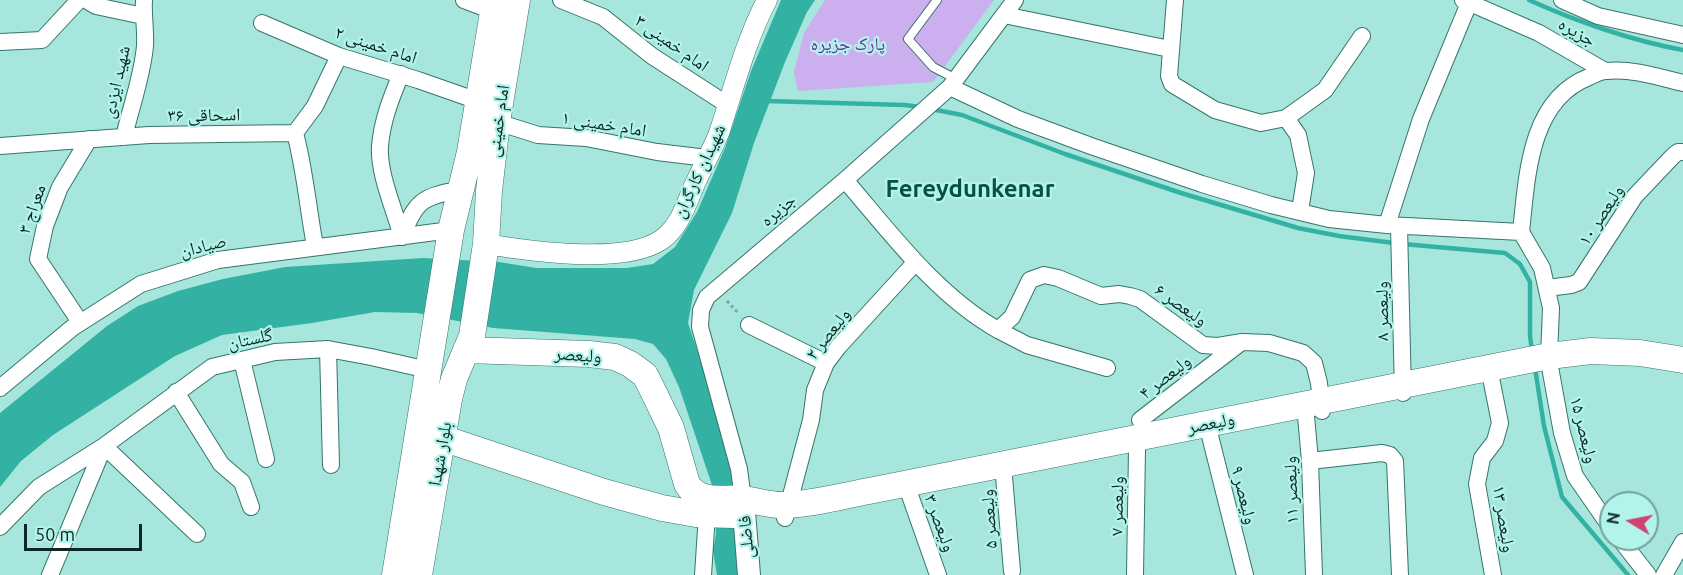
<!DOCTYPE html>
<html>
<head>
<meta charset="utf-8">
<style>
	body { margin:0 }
	#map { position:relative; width:1683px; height:575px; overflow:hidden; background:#a6e6dd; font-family:Ubuntu,sans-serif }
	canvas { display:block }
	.north { position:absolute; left:1599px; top:491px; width:60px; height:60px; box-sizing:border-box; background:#b3f4ea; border:2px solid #71a29b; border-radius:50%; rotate:280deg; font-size:16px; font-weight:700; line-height:24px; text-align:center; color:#0d2724 }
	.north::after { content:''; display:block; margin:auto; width:21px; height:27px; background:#cf4271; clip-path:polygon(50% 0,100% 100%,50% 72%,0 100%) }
	.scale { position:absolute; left:24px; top:524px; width:118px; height:27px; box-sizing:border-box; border:3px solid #0d2724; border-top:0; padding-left:8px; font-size:18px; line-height:21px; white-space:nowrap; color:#0d2724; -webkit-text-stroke:4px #b3f4ea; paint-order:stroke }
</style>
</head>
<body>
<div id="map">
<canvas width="1683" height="575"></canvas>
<div class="north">N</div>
<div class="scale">50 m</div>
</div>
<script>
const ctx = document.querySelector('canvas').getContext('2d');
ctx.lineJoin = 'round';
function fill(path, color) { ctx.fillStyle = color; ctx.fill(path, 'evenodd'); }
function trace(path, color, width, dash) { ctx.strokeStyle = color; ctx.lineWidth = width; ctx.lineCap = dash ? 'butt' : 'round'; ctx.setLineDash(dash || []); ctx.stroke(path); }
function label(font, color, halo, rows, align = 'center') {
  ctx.font = font + ' Ubuntu,"Noto Naskh Arabic",sans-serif'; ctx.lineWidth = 4.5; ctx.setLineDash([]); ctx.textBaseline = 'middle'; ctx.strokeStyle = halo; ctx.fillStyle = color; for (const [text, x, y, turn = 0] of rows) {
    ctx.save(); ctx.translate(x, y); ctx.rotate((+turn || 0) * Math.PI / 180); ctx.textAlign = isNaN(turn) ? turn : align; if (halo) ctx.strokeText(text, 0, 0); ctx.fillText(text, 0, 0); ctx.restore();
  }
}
const green = new Path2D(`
	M825 0H994L933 82 798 91 794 72 804 33Z`);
const water = new Path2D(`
	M781 0H815L807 12 785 62 754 143 732 213 694 290 688 323 714 401 735 484 745 575H717L713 551 716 534 714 491 679 387 666 359 653 344 635 339 493 328 417 313 375 312 312 323 222 335 175 356 53 435 21 461 0 487V413L107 326 138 306 178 291 223 279 285 267 423 258 499 262 536 268H627L653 264 675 247 697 212 725 148 751 71Z`);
const stream = new Path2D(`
	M1529 0C1575 21 1633 41 1683 50
	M767 101 905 105 920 107
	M931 109 962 115 1065 154 1181 193 1298 228 1339 236 1394 243
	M1403 244 1505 253 1520 264 1530 282V336L1532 351
	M1535 368 1544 426 1562 497 1628 575`);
const path = new Path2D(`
	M727 301 739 314`);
const service = new Path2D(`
	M937 0 908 39 933 67 956 79`);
const minor = new Path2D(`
	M86 0 96 6 143 16
	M464 0 493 11
	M561 0 603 17 652 56 728 105
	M1175 0 1169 76 1172 84 1215 110 1261 123 1286 118 1325 90 1362 36
	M1463 0 1539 33 1605 71
	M1562 0 1598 16 1683 35
	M1004 15 1170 49
	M262 23 339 56 418 80 478 101
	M0 42 42 40 79 0
	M401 74C391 98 382 121 380 146 378 173 395 211 402 237
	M950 87 1018 119 1091 146 1202 184 1271 205 1329 219 1387 225 1521 232
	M1286 118 1298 135 1306 173 1300 211
	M497 122 538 135 586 138 657 152 707 158
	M295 133 315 106 339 56
	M124 137C131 106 142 78 145 46 146 31 143 16 144 0
	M0 146 149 135 295 133C305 170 308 209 315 246
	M845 180C890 232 936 295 998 330L1012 317 1030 280 1044 275 1058 278 1101 296 1119 294 1130 296 1140 299 1203 345 1218 346 1242 342 1269 343 1303 353 1314 363 1319 383 1322 411
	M1387 225 1421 119 1469 3
	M1399 226 1403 393
	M1521 232C1527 177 1529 100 1589 77 1594 75 1600 71 1606 71 1631 68 1659 77 1683 83
	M1521 232 1542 268 1551 308 1549 356
	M402 237C415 202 422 196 459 190
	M1547 288 1571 285 1579 282 1635 196 1673 156 1678 152H1683
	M80 322 38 259 45 226 60 187 89 139
	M749 325 826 363
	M998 330 1027 345 1107 368
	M328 349 331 465
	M242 360 266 459
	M1550 367 1562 433 1575 476 1611 528
	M1489 368 1500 423 1495 441 1482 458 1477 484 1493 575
	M0 388 72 328 141 284 218 260 451 230
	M176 392 221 464 242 482 251 507
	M1305 405 1310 461 1314 575
	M1140 420 1239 344
	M1207 424 1245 575
	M1310 461 1382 453 1390 455 1395 461 1400 575
	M1003 465 1012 571
	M906 484 938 575
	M743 499 739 469 700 327 701 310 707 297 845 180 950 87 1015 0
	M785 518 811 420 815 390 826 363 839 346 913 265H918
	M0 527 39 487 104 446 197 534
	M1620 539 1648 575
	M50 575 104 446 212 367 275 352 328 349 371 357 428 370
	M703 575 707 514
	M1135 575 1137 449 1136 438
	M1664 575 1683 542`);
const tertiary = new Path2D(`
	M486 244C529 251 624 265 661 240 679 228 686 205 694 186 702 168 712 151 719 133 734 88 745 42 767 0`);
const secondary = new Path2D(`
	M743 499 749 575`);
const primary = new Path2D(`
	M466 350 589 354 615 357 630 364 645 375 656 397 671 428 687 484C699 504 722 497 741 499 755 500 768 505 782 505 810 505 841 496 869 491L1549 356 1591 351 1640 353 1683 360
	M442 438 604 492 662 508 696 514 734 515
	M395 575 451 230 470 152 495 0
	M419 575 449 399 454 379 472 336 486 244 489 191 497 122 517 0`);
const streetNames = [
	["جزیره",1577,32,30],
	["امام خمینی ۳",672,43,35],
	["امام خمینی ۲",376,45,18],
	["شهید ایزدی",116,82,-77],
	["اسحاقی ۳۶",204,115,-1],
	["امام خمینی",498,121,-82],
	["امام خمینی ۱",604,124,9],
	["شهیدان کارگران",699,171,-65],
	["معراج ۳",32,209,-71],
	["جزیره",778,210,-40],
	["ولیعصر ۱۰",1601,215,-57],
	["صیادان",203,246,-14],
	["ولیعصر ۶",1181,305,35],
	["ولیعصر ۸",1382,311,-91],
	["ولیعصر ۲",828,334,-52],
	["گلستان",250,339,-12],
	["ولیعصر",578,355,4],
	["ولیعصر ۴",1165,377,-38],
	["ولیعصر",1211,423,-11],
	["ولیعصر ۱۵",1584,430,76],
	["بلوار شهدا",440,454,-80],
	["ولیعصر ۱۱",1291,490,-92],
	["ولیعصر ۹",1244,495,76],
	["ولیعصر ۷",1117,506,-89],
	["ولیعصر ۵",989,519,-94],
	["ولیعصر ۱۳",1504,519,81],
	["ولیعصر ۳",940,523,70],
	["فاضلی",746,537,-95]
];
const parkNames = [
	["پارک جزیره",848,44]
];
const districtNames = [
	["Fereydunkenar",970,189]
];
fill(green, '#cbafef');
fill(water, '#33b2a4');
trace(stream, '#33b2a4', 4.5);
trace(service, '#35756c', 10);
trace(minor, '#35756c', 18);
trace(tertiary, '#35756c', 21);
trace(secondary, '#35756c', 24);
trace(primary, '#35756c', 27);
trace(path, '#75a9a2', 3, [3, 3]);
trace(service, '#fff', 8);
trace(minor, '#fff', 16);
trace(tertiary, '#fff', 20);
trace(secondary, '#fff', 22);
trace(primary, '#fff', 26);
label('18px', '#0d2724', '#b3f4ea', streetNames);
label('18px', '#68309b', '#b3f4ea', parkNames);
label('bold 24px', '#075049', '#b3f4ea', districtNames);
</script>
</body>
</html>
